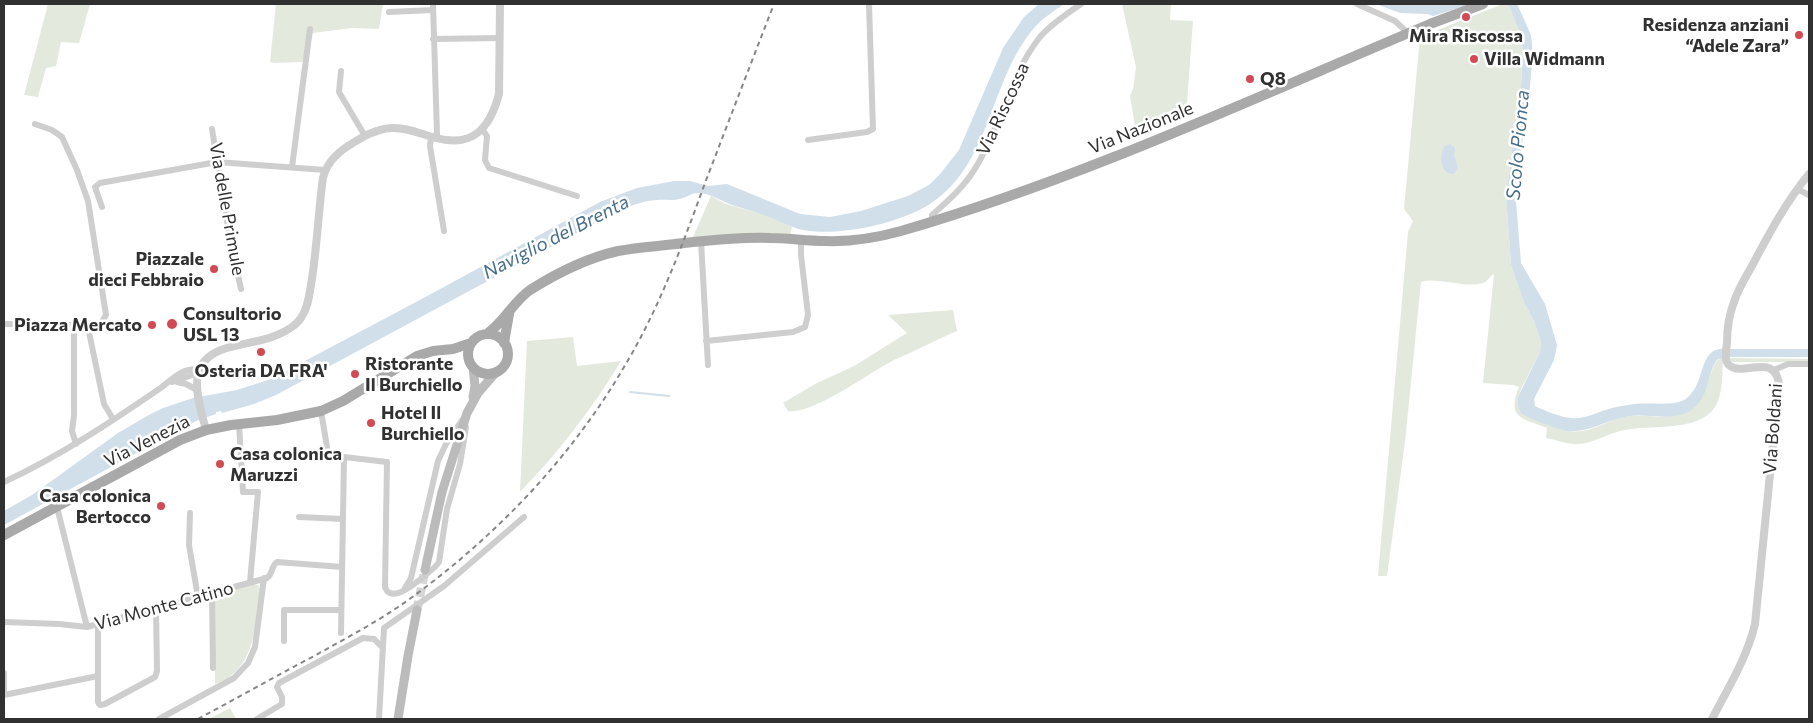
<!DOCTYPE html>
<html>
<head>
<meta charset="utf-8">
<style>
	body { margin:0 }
	#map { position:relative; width:1813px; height:723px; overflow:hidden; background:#fff; font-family:Commissioner,sans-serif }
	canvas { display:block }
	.frame { position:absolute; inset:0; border:5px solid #313131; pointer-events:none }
</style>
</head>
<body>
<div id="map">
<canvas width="1813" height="723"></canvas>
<div class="frame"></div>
</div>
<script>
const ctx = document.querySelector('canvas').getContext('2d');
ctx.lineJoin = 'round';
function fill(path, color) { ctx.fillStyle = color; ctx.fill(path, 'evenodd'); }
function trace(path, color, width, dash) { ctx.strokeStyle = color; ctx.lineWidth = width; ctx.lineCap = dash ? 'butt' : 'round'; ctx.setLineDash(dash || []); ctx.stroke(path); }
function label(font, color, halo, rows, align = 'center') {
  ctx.font = font + ' Commissioner,sans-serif'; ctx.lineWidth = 5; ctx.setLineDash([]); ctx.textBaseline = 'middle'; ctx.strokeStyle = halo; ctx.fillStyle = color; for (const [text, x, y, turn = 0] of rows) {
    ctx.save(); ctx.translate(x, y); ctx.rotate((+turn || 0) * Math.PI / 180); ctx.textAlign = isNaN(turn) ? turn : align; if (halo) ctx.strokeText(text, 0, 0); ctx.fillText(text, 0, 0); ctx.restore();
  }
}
const green = new Path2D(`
	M48 4H90L79 43 61 42 56 66 46 68 38 97 24 95Z
	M276 4H383L379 29 352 28 313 33 302 62 274 63 270 62Z
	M1122 4H1171L1170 20 1193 21 1186 116 1137 138 1130 96 1133 89 1136 67Z
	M1503 4H1508L1521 35 1523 53 1521 86 1506 195 1511 265 1524 303 1534 321 1541 342 1540 352 1522 387 1518 397V406C1527 419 1532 418 1546 423 1553 426 1560 429 1568 431 1590 435 1609 418 1630 416 1649 415 1673 420 1690 410 1711 398 1707 362 1723 357 1722 374 1724 399 1711 412 1693 431 1650 425 1624 430 1609 433 1595 442 1580 444 1569 445 1557 440 1546 438L1547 428C1523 418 1506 419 1519 387L1513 385 1483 383 1494 274C1490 276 1488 280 1485 282 1469 290 1436 276 1421 282L1405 442 1387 576H1378L1408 232 1413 221 1404 209 1420 37Z
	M711 196 726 204 765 215 792 227 790 235 693 237Z
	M953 310 957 331C936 340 915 351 894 360 870 372 813 415 788 411L783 403 815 384 854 366 907 333 888 315Z
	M573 337 577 366 621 361C593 408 558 453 520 492L527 341Z
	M1729 358 1809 359V362H1732Z
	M253 584 258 585 261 591C256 618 256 652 235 672 229 678 222 681 215 684V598L219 594Z
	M230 708 236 719H209Z`);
const water = new Path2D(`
	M1039 4H1064C1054 11 1043 18 1035 27 990 78 992 161 933 202 903 223 839 237 803 230 789 227 777 220 764 215 755 212 745 209 735 206 724 203 712 194 700 193 691 192 687 198 679 199 672 201 664 199 657 200 641 201 627 207 614 213L276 395 254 404 222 413 221 411 216 412V414L196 421 4 525V511L32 495 118 433 147 416 163 408 193 398 237 390 271 379 431 294 600 202 637 188 674 181H690L708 186 727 184 800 214 830 217 861 211 908 196 929 185 940 174 959 150 1003 48 1024 17Z
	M1376 4H1471L1433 16 1428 14 1400 13Z
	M1508 4H1517L1531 35 1533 55 1528 106 1515 189 1521 263 1545 304 1557 345 1554 360 1534 399 1535 406C1545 411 1560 417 1571 418 1585 420 1599 411 1612 408 1619 406 1627 405 1635 404 1650 402 1676 407 1687 398 1708 381 1696 344 1730 349H1809V357H1730L1718 359C1706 373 1711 394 1693 409 1674 423 1647 412 1625 417 1605 421 1588 433 1567 431 1557 429 1529 419 1521 413L1518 406V397L1540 352 1541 342 1534 321 1524 303 1511 265 1506 195 1521 86 1523 53 1521 35Z
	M1450 144 1455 148 1454 156 1458 167 1454 174C1440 174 1439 157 1444 147Z`);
const stream = new Path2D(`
	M630 392 669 396`);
const secondaryTunnel = new Path2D(`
	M417 610 425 570`);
const minor = new Path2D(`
	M433 4 437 134 435 138
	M1357 4 1395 21 1408 33
	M389 12 433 10
	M433 39 500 38
	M341 71 339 92 365 136
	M35 124 52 130 62 137 77 170 88 201 106 315 101 323 89 325V332L104 404 113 419
	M212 129 230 239 241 289
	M482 129 487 136 485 160 489 168 577 196
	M431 136 430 146 444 231
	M808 140 867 132 873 129 869 4
	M292 167 310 29
	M1797 189 1809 195
	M102 207 95 187 100 183 217 162 325 170
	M932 220V215C948 201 965 186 976 167 1001 126 1009 76 1040 37 1051 24 1067 14 1081 4
	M701 241 708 365
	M4 324 89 325
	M74 325V415L72 431 76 444
	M706 341 793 332 805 327 808 315 801 255V240
	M1774 370 1788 364H1809
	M172 382 198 373
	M177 382 186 384 197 390
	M321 411 328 453 330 455 344 457 341 633
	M239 424 243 492H258L250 582
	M344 457 387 462 385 587C392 608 426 574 435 567L439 562 447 509 460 464 466 427
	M4 482C60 456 111 422 162 387 172 379 185 366 199 370
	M57 507 87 627
	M190 513 189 545 198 597
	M299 517 343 519
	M405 588 411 578 438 461 446 444 463 419
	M212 593 213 668
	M4 622 59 624 87 627 267 578C273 574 271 566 277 562L342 567
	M98 625V702L100 705 105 704 155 677 157 671 156 609
	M284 641V610H341
	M4 673V695
	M4 695 98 676
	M159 719 234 678 248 663 255 647 264 578
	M257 719 282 704V697L277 687 279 683 363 638 374 639 382 647
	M379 719 384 628 444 586 524 517`);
const tertiary = new Path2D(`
	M206 430C199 402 184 364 221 350 237 344 253 343 269 338 281 334 294 328 301 318 308 308 309 296 311 285 317 250 318 214 323 178 326 164 336 154 348 146 361 138 375 129 391 128 407 127 421 134 436 138 473 148 490 128 499 94L500 4
	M1712 719C1728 688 1747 658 1755 624L1779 384C1774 351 1742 378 1729 365 1724 361 1726 350 1727 343 1727 330 1729 315 1734 302 1738 289 1746 277 1753 264 1770 232 1786 202 1809 174`);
const secondary = new Path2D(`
	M473 367 475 386 473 397
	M425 570 442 492 467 413 478 393 497 371
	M398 719 408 656 417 610`);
const primary = new Path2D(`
	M488 333C505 321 513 302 530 290 557 273 587 258 618 251 639 247 662 246 684 243 712 240 741 237 770 238 788 238 807 241 825 241 851 242 876 238 901 231 1083 178 1256 97 1430 24L1483 4
	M468 354a20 20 0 1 1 40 0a20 20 0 1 1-40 0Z
	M504 343 509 314
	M4 535 180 440 206 430 231 425 277 420 321 411 343 401 417 356 433 351 453 349 471 343`);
const rail = new Path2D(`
	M198 719C237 698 276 676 316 655 348 637 381 620 411 598 496 536 571 458 624 367 659 309 682 246 705 183 728 123 751 63 774 4`);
const markers = [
	[1466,17,5,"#d14a54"],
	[1799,35,5,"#d14a54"],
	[1474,59,5,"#d14a54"],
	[1250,79,5,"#d14a54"],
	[214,269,5,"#d14a54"],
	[172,324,6,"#d14a54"],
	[152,325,5,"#d14a54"],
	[261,352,5,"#d14a54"],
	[355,374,5,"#d14a54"],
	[371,423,5,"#d14a54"],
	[220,464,5,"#d14a54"],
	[161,506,5,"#d14a54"]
];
const poiNames = [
	["Residenza anziani",1789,25,"right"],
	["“Adele Zara”",1789,46,"right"],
	["Mira Riscossa",1466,36,"center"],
	["Villa Widmann",1484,59],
	["Q8",1260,79],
	["Piazzale",204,259,"right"],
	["dieci Febbraio",204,280,"right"],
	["Consultorio",183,314],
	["USL 13",183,335],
	["Piazza Mercato",142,325,"right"],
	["Ristorante",365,364],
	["Il Burchiello",365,385],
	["Osteria DA FRA'",261,371,"center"],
	["Hotel Il",381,413],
	["Burchiello",381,434],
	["Casa colonica",230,454],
	["Maruzzi",230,475],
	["Casa colonica",151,496,"right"],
	["Bertocco",151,517,"right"]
];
const streetNames = [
	["Via Riscossa",1003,109,-65],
	["Via Nazionale",1141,128,-22],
	["Via delle Primule",227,209,80],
	["Via Boldani",1773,429,-86],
	["Via Venezia",147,441,-27],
	["Via Monte Catino",164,606,-15]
];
const waterNames = [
	["Scolo Pionca",1518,145,-85],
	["Naviglio del Brenta",556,237,-27]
];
fill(green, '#e4e9de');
fill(water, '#d0dfe9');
trace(stream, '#d0dfe9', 2);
trace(secondaryTunnel, '#d6d6d6', 9, [9, 4.5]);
trace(minor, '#cecece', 6);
trace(tertiary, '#cecece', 8);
trace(secondary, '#bbb', 9);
trace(primary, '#a9a9a9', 10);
trace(rail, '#868686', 2, [5, 4]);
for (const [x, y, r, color] of markers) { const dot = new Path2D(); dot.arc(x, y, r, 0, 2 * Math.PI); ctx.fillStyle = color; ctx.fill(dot); trace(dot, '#fff', 2); }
label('bold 18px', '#313131', '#fff', poiNames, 'left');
label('18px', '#313131', '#fff', streetNames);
label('italic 19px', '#48708a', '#fff', waterNames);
</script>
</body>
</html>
